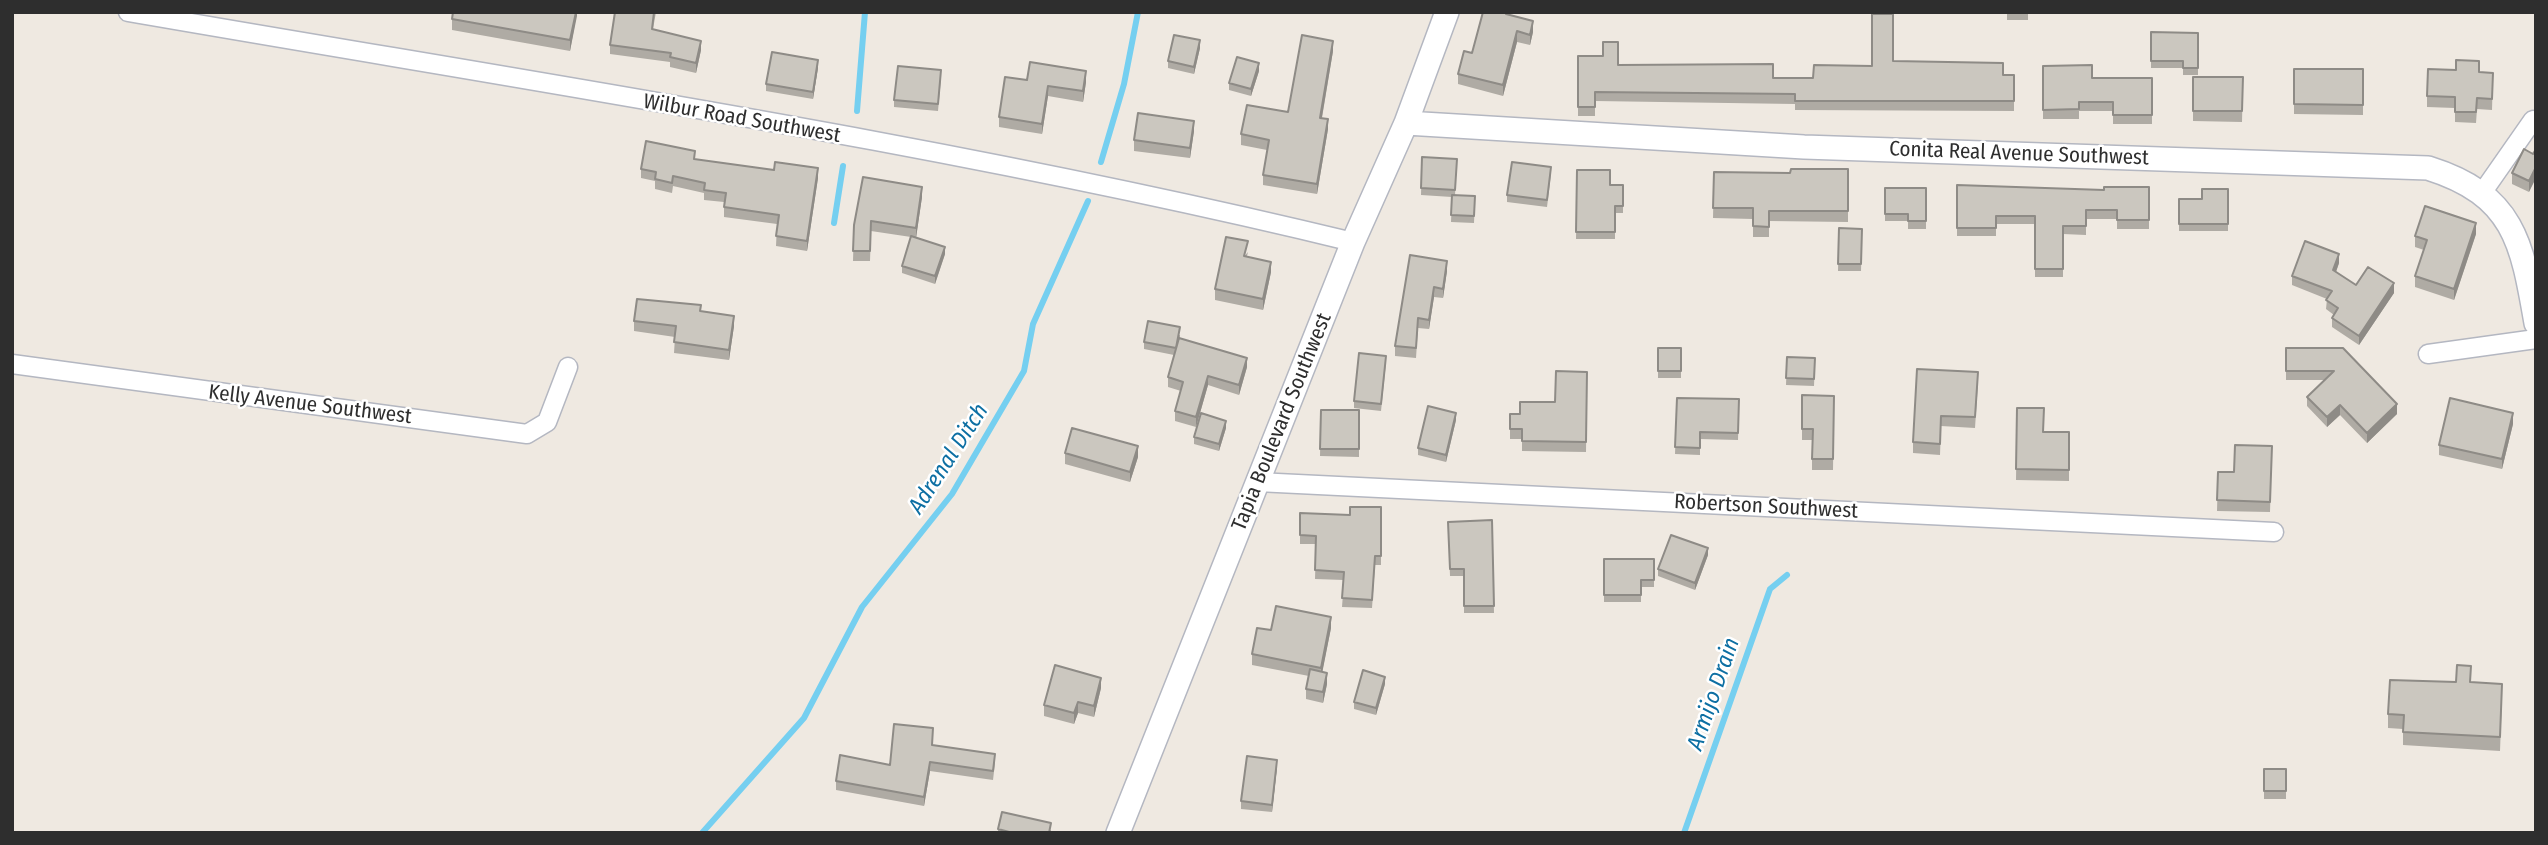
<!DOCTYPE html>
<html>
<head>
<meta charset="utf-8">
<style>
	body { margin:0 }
	#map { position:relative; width:2548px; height:845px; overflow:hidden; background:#efe9e1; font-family:"Fira Sans Condensed",sans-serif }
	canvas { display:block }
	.frame { position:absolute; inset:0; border:14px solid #2e2e2e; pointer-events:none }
</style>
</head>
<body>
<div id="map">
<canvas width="2548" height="845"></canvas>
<div class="frame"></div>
</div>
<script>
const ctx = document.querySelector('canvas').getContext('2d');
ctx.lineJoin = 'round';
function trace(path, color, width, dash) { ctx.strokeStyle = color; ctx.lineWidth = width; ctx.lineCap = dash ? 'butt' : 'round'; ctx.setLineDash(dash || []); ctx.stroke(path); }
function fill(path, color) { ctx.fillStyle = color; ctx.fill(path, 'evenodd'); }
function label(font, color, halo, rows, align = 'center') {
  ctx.font = font + ' "Fira Sans Condensed",sans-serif'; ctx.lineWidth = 5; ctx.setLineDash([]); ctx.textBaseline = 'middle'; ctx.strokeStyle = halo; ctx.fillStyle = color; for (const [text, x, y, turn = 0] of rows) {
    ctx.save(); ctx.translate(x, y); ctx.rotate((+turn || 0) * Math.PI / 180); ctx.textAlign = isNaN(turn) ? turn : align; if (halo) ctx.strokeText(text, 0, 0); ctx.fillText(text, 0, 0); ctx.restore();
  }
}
const stream = new Path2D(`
	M857 111 865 12
	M1101 162 1124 84 1138 12
	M834 223 843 166
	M702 833 804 718 862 607 952 494 1024 371 1033 324 1088 201
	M1684 833 1770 589 1787 575`);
const minor = new Path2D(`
	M128 12C537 83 950 144 1353 242
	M2482 193 2533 120
	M2428 354 2536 339
	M12 364 527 434 547 422 568 367
	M1257 482 2274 532`);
const tertiary = new Path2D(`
	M1406 123 1804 147 2428 168C2514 195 2522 242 2536 323
	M1118 833 1353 242 1406 123 1447 12`);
const wall = new Path2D(`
	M577 12 570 51 452 30V19Z
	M615 12H656L653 29 701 50 696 73 670 67V62L610 54V45Z
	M1509 12V15L1533 32 1530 45 1517 42 1503 96 1458 84V74L1472 53Z
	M2007 12H2028V20H2007Z
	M2481 12H2515V13H2481Z
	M2151 32 2198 33V75H2183V68H2151Z
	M1200 48 1194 74 1168 68V61Z
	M1333 51 1322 118 1328 129 1317 194 1263 185V175L1267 150 1241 145V134L1288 112Z
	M1578 56 1618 65 1773 78H1813L1893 61 2003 75H2014V111L1795 110V104L1595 101V116H1578Z
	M2043 66 2092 78H2152V124H2113V111H2079V119H2043Z
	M818 68 813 99 766 91V84Z
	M2294 69H2363V115L2294 114Z
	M1259 71 1251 96 1229 90V83Z
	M2479 72 2493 73 2492 110 2477 109 2476 123 2455 122V108L2427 107V96Z
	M2193 77H2243L2242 122 2193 121Z
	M941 78 938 111 894 107V100Z
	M1027 80 1086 82 1083 102 1048 96 1042 134 999 127V117Z
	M1194 131 1190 158 1134 151V140Z
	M2533 154 2529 192 2512 184V173Z
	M1422 157 1457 159 1455 195 1475 196 1474 223 1451 222 1452 197 1421 195Z
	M695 159 818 178 807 251 776 246 777 224 724 217V202L704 200V193L673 186 672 193 655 189V181L641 178V169Z
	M1848 169V222L1769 221V237H1753V219L1713 218 1714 172 1790 173Z
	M1577 170 1610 185H1623V213H1615V239H1576Z
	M1551 174 1547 207 1507 202V195Z
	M1957 185 2104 190 2149 187V229H2117V219H2086V235L2063 234V277H2035V224H1996V236H1957Z
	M1885 188H1926V229H1908V221H1885Z
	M2228 189V231H2179V199H2202Z
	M922 197 916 238 945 254 935 284 902 273V266L911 237 871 231 870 261H853L854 225Z
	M1839 228 1862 229 1861 271H1838Z
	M2476 234 2454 300 2415 287V276L2424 250 2415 247V236Z
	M1248 252 1247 256 1271 272 1263 310 1215 300V289Z
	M1410 255 1447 271 1443 298 1434 297 1429 329 1418 328 1416 358 1395 356V346Z
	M2339 263 2336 272 2356 285 2394 293 2359 345 2332 327V318L2334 315 2326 309 2327 299 2292 285V276Z
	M701 311 734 326 729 360 674 353 675 337 634 331V321Z
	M1180 335V338L1247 367 1239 395 1208 385 1196 427 1175 421V411L1181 391 1168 387V377L1174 355 1144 349V342Z
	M1658 348H1681V378H1658Z
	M2286 348H2343L2397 414 2367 443 2340 415 2327 427 2307 406V397L2324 380H2286Z
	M1787 357 1815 358 1814 386 1786 385Z
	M1386 363 1381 411 1354 408V401Z
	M1587 372 1586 452 1522 451V439H1510V414H1520L1555 402Z
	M1978 383 1975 428 1941 426 1940 455 1913 453V442Z
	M1802 395 1834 396 1833 470H1812V440H1802Z
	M1677 398 1739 399 1738 440 1700 439V455L1675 454Z
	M2017 408 2043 432H2069V481L2016 480Z
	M1321 410H1359V457L1320 456Z
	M1456 420 1446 462 1418 455V448Z
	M2513 424 2502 469 2439 455V445Z
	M1226 428 1219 451 1194 444V437Z
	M2272 446 2270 512 2217 511 2218 472H2234Z
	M1065 453 1138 457 1130 482 1065 464Z
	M1381 507V565H1375L1372 608 1342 607 1344 580 1315 579 1316 544H1300V513L1350 515Z
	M1492 520 1494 613H1464V576H1450L1448 522Z
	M1708 555 1695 590 1658 576V569Z
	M1604 559H1654V587H1641V602H1604Z
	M1331 628 1322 672 1327 684 1323 703 1306 699V689L1309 676 1252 665V654L1271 630Z
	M2471 682 2502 698 2500 751 2403 745V729L2388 728V714Z
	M1385 684 1376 715 1354 709V702Z
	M1101 688 1094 717 1078 713 1074 724 1044 716V705Z
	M933 737V745L995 763 993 780 930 771 924 806 836 790V781L890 765Z
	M1277 767 1272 812 1241 809V801Z
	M2264 769H2286V799H2264Z
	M998 829 1051 830 1050 833H998Z`);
const shadedWall = new Path2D(`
	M576 12H577V16L570 51V40Z
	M1533 21V32L1530 45V35Z
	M1517 31V42L1503 96V85Z
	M1200 40V48L1194 74V67Z
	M701 41V50L696 73V63Z
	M1333 41V51L1320 128V118Z
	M818 60V68L813 99V92Z
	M1259 63V71L1251 96V89Z
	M1086 71V82L1083 102V91Z
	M1048 86V96L1042 134V124Z
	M1328 119V129L1317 194V184Z
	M1194 121V131L1190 158V148Z
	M2536 167V178L2529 192V181Z
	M818 168V178L807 251V241Z
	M922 187V197L916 238V228Z
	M2476 223V234L2454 300V289Z
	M945 247V254L935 284V276Z
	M2339 254V263L2333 280V270Z
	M1447 261V271L1443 298V289Z
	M1271 262V272L1263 310V299Z
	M2394 283V293L2359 345V336Z
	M1434 287V297L1429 329V320Z
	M734 316V326L729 360V350Z
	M1247 358V367L1239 395V385Z
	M1208 376V385L1196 427V417Z
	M2397 404V414L2367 443V433Z
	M2340 405V415L2327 427V417Z
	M1456 413V420L1446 462V455Z
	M2513 413V424L2502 469V459Z
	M1226 421V428L1219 451V444Z
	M1138 446V457L1130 482V472Z
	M1708 548V555L1695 590V583Z
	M1331 617V628L1321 679V668Z
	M1327 673V684L1323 703V692Z
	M1385 677V684L1376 715V708Z
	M1101 678V688L1094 717V706Z
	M1078 702V713L1074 724V713Z
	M1277 760V767L1272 812V805Z
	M930 762V771L924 806V797Z`);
const building = new Path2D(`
	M453 12H576L570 40 452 19Z
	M615 12H654L652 29 701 41 696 63 670 57 671 53 610 45Z
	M1483 12H1507L1506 14 1533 21 1530 35 1517 31 1503 85 1458 74 1464 51 1472 53Z
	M1872 14H1893V61L2003 63V75H2014V101H1795V94L1595 92V107H1578V56H1603V42H1618V65L1773 64V78H1813L1814 65 1872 66Z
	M2151 32 2198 33V68H2183V61H2151Z
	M1174 35 1200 40 1194 67 1168 61Z
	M1302 35 1333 41 1320 118 1328 119 1317 184 1263 175 1269 140 1241 134 1247 105 1288 112Z
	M772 52 818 60 813 92 766 84Z
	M1237 57 1259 63 1251 89 1229 83Z
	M2456 60 2479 61V72L2493 73 2492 99 2477 98 2476 112H2455V97L2427 96 2428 69 2456 70Z
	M1030 62 1086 71 1083 91 1048 86 1042 124 999 117 1005 77 1027 80Z
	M2092 65V78H2152V115H2113V102H2079V109L2043 110V66Z
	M898 66 941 70 938 104 894 100Z
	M2294 69H2363V105L2294 104Z
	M2193 77H2243L2242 111H2193Z
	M1138 113 1194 121 1190 148 1134 140Z
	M646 141 695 151 694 159 774 170 775 162 818 168 807 241 776 236 779 215 724 207 726 193 704 190 705 183 673 176 672 183 655 179 656 172 641 169Z
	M2524 149 2533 154 2536 149V167L2529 181 2512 173Z
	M1422 157 1457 159 1455 190 1421 188Z
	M1512 162 1551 167 1547 200 1507 195Z
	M1791 169H1848V211H1769V227L1753 226V208H1713L1714 172 1790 173Z
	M1577 170H1610V185H1623V206H1615V232H1576Z
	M863 177 922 187 916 228 871 221 870 251H853L854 225Z
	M1957 185 2104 190V187H2149V220H2117V210H2086V226H2063V269H2035V216H1996V228H1957Z
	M1885 188H1926V221H1908V214H1885Z
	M2202 189H2228V224H2179V199H2202Z
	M1452 195 1475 196 1474 216 1451 215Z
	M2425 206 2476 223 2454 289 2415 276 2427 240 2415 236Z
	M1839 228 1862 229 1861 264H1838Z
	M911 236 945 247 935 276 902 266Z
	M1226 237 1248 241 1244 256 1271 262 1263 299 1215 289Z
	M2305 241 2339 254 2333 270 2356 285 2368 267 2394 283 2359 336 2332 318 2338 308 2326 300 2332 291 2292 276Z
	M1410 255 1447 261 1443 289 1434 287 1429 320 1418 318 1416 348 1395 346Z
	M637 299 701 305 700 311 734 316 729 350 674 342 676 326 634 321Z
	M1148 321 1180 327 1176 348 1144 342Z
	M1179 338 1247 358 1239 385 1208 376 1196 417 1175 411 1183 382 1168 377Z
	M1658 348H1681V371H1658Z
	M2286 348H2343L2397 404 2367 433 2340 405 2327 417 2307 397 2334 371H2286Z
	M1359 353 1386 356 1381 404 1354 401Z
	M1787 357 1815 358 1814 379 1786 378Z
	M1917 369 1978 372 1975 417 1941 416 1940 444 1913 442Z
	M1556 371 1587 372 1586 442 1522 441V429H1510V414H1520V402H1555Z
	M1802 395 1834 396 1833 459H1812L1813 429H1802Z
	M1677 398 1739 399 1738 433 1700 432V448L1675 447Z
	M2450 398 2513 413 2502 459 2439 445Z
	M1428 406 1456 413 1446 455 1418 448Z
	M2017 408H2044L2043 432H2069V470L2016 469Z
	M1321 410H1359V449H1320Z
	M1201 413 1226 421 1219 444 1194 437Z
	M1072 428 1138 446 1130 472 1065 453Z
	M2235 445 2272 446 2270 502 2217 500 2218 472H2234Z
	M1350 507H1381V556H1375L1372 600 1342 598 1344 572 1315 570 1316 536 1300 535V513L1350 515Z
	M1492 520 1494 606H1464V569H1450L1448 522Z
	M1671 535 1708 548 1695 583 1658 569Z
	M1604 559H1654V580H1641V595H1604Z
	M1276 606 1331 617 1321 668 1252 654 1257 628 1271 630Z
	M1055 665 1101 678 1094 706 1078 702 1074 713 1044 705Z
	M2457 665 2471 666 2470 682 2502 684 2500 737 2403 732 2404 715 2388 714 2390 680 2456 682Z
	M1310 669 1327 673 1323 692 1306 689Z
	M1363 670 1385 677 1376 708 1354 702Z
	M894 724 933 728 932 745 995 754 993 771 930 762 924 797 836 781 840 755 890 765Z
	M1247 756 1277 760 1272 805 1241 801Z
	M2264 769H2286V791H2264Z
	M1002 812 1051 823 1049 833H1013L998 829Z`);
const streetNames = [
	["Wilbur Road Southwest",742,119,10],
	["Conita Real Avenue Southwest",2019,154,2],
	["Kelly Avenue Southwest",310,405,7],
	["Tapia Boulevard Southwest",1282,422,-68],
	["Robertson Southwest",1766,507,3]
];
const waterNames = [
	["Adrenal Ditch",949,459,-57],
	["Armijo Drain",1714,694,-71]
];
trace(stream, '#75cff0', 6);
trace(minor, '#b4b7c1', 21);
trace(tertiary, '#b4b7c1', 26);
trace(minor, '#fff', 18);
trace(tertiary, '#fff', 23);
fill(wall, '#afaba4');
fill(shadedWall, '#8e8b86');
fill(building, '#cbc7bf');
trace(building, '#8e8b86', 2);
label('21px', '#2e2e2e', '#fff', streetNames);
label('italic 23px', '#0d6fa3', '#fff', waterNames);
</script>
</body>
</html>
